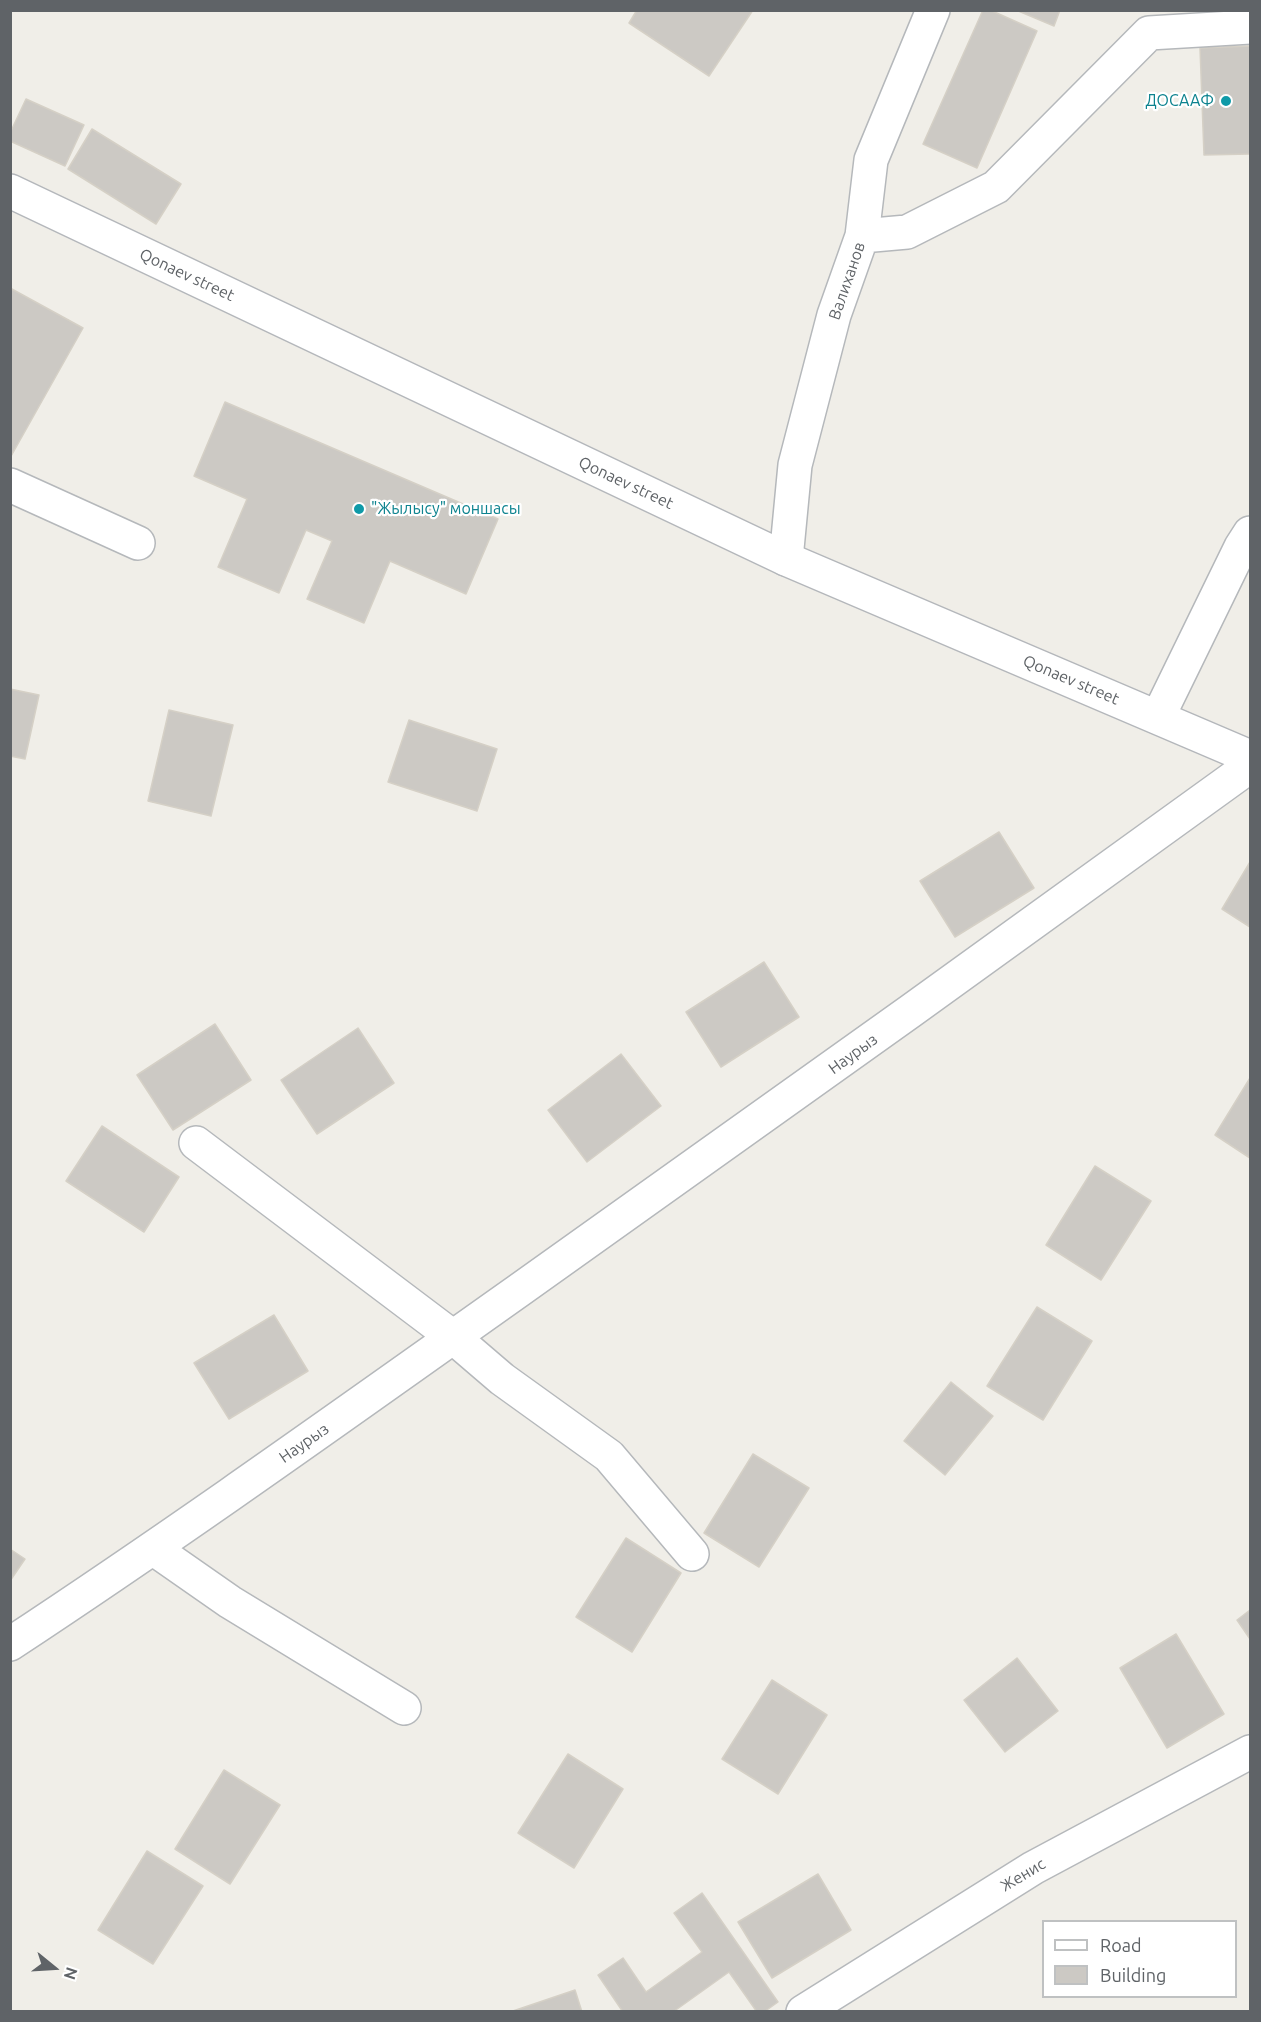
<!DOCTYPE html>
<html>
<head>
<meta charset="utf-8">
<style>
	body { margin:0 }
	#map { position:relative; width:1261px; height:2022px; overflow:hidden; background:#f0eee8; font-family:Ubuntu,sans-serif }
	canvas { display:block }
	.frame { position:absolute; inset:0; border:12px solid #5f6367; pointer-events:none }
	.legend { position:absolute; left:1042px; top:1920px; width:195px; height:78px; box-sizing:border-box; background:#fff; border:2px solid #bfc1c2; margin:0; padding:8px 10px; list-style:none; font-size:18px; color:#5f6367 }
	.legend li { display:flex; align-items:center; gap:12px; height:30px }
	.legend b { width:30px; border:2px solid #bfc1c2 }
	.north { position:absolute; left:24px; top:1938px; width:60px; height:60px; -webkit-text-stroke:4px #fff; paint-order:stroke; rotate:108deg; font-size:16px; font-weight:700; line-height:24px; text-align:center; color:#5f6367 }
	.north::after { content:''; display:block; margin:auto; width:21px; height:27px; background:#5f6367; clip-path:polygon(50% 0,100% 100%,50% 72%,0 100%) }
</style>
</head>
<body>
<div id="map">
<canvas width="1261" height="2022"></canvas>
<div class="frame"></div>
<ul class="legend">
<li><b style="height:8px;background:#fff"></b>Road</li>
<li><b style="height:16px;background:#ccc9c4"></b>Building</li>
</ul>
<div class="north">N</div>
</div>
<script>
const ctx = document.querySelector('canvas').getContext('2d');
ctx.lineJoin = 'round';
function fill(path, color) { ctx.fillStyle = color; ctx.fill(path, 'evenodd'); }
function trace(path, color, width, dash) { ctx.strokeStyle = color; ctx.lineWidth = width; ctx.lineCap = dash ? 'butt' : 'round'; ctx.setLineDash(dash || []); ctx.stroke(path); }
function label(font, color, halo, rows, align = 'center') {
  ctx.font = font + ' Ubuntu,sans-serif'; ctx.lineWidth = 4.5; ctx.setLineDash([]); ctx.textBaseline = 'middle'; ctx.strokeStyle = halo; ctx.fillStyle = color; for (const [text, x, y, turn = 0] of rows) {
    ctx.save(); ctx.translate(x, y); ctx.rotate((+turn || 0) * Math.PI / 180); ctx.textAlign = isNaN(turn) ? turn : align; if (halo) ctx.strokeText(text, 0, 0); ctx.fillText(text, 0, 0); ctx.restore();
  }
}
const building = new Path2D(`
	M637 10H753L709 76 629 23Z
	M983 10H990L1037 31 977 168 923 144Z
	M1016 10H1060L1054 26Z
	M1250 46V154L1204 155 1200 48Z
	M26 99 84 125 65 166 10 141V133Z
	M92 129 181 184 156 224 68 169Z
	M10 288 83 328 10 458Z
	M225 402 498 519 466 594 390 561 364 623 307 599 332 541 306 530 279 593 218 567 247 499 194 476Z
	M10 689 39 695 25 759 10 756Z
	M169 710 233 725 211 816 148 801Z
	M409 720 497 749 477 811 388 782Z
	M999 832 1034 888 955 937 920 881Z
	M1250 862V927L1222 909Z
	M764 962 799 1017 721 1067 686 1012Z
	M215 1024 251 1080 173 1130 137 1075Z
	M358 1028 394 1083 317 1134 281 1080Z
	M621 1054 661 1106 587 1162 548 1110Z
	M1250 1078V1158L1215 1135Z
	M102 1126 179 1177 144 1232 66 1181Z
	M1095 1166 1151 1201 1101 1280 1046 1245Z
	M1037 1307 1092 1341 1043 1420 987 1386Z
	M274 1315 308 1371 229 1419 194 1363Z
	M951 1382 993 1416 945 1475 904 1441Z
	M753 1454 809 1488 759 1567 704 1533Z
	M626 1538 681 1573 632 1652 576 1617Z
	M10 1549 25 1559 10 1581Z
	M1250 1610V1639L1237 1620Z
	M1176 1634 1224 1714 1167 1748 1120 1668Z
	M1017 1658 1058 1711 1005 1752 964 1700Z
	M772 1680 827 1715 778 1794 722 1759Z
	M568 1754 623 1789 574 1868 518 1833Z
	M224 1770 280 1805 230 1884 175 1849Z
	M147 1851 203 1886 153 1964 98 1930Z
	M818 1874 851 1930 772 1978 738 1922Z
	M702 1893 778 2002 764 2012H757L729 1972 673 2012H623L598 1975 623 1958 646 1992 702 1952 674 1913Z
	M575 1990 582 2012H510Z`);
const street = new Path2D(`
	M862 236 907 232 996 187 1149 33 1250 27
	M10 485 138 543
	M786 559 795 465 834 315 862 236 871 160 933 10
	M1158 717 1241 547 1250 533
	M196 1143 453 1337 502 1379 609 1456 692 1554
	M154 1549 230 1602 404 1708
	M10 1644C183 1530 350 1410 518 1291 763 1118 1007 942 1250 766
	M803 2012 1033 1868 1250 1752`);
const secondary = new Path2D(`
	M10 191 786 559 1250 757`);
const markers = [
	[1226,101,6,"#0f9aa8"],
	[359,509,6,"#0f9aa8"]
];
const cultureNames = [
	["ДОСААФ",1214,101],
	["\"Жылысу\" моншасы",371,509,"left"]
];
const streetNames = [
	["Qonaev street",187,275,25],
	["Валиханов",847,281,-71],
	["Qonaev street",626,483,25],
	["Qonaev street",1071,680,23],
	["Наурыз",853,1054,-36],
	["Наурыз",304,1443,-35],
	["Женис",1023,1875,-31]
];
fill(building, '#ccc9c4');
trace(building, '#d5d0c6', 1.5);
trace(street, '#b5b8bb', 36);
trace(secondary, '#b4b7bb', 36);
trace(street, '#fff', 33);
trace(secondary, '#fff', 33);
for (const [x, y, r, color] of markers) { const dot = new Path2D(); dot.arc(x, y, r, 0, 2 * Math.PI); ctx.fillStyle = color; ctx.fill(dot); trace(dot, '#fff', 2); }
label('16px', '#0d838f', '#fff', cultureNames, 'right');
label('16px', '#5f6367', '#fff', streetNames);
</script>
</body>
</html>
